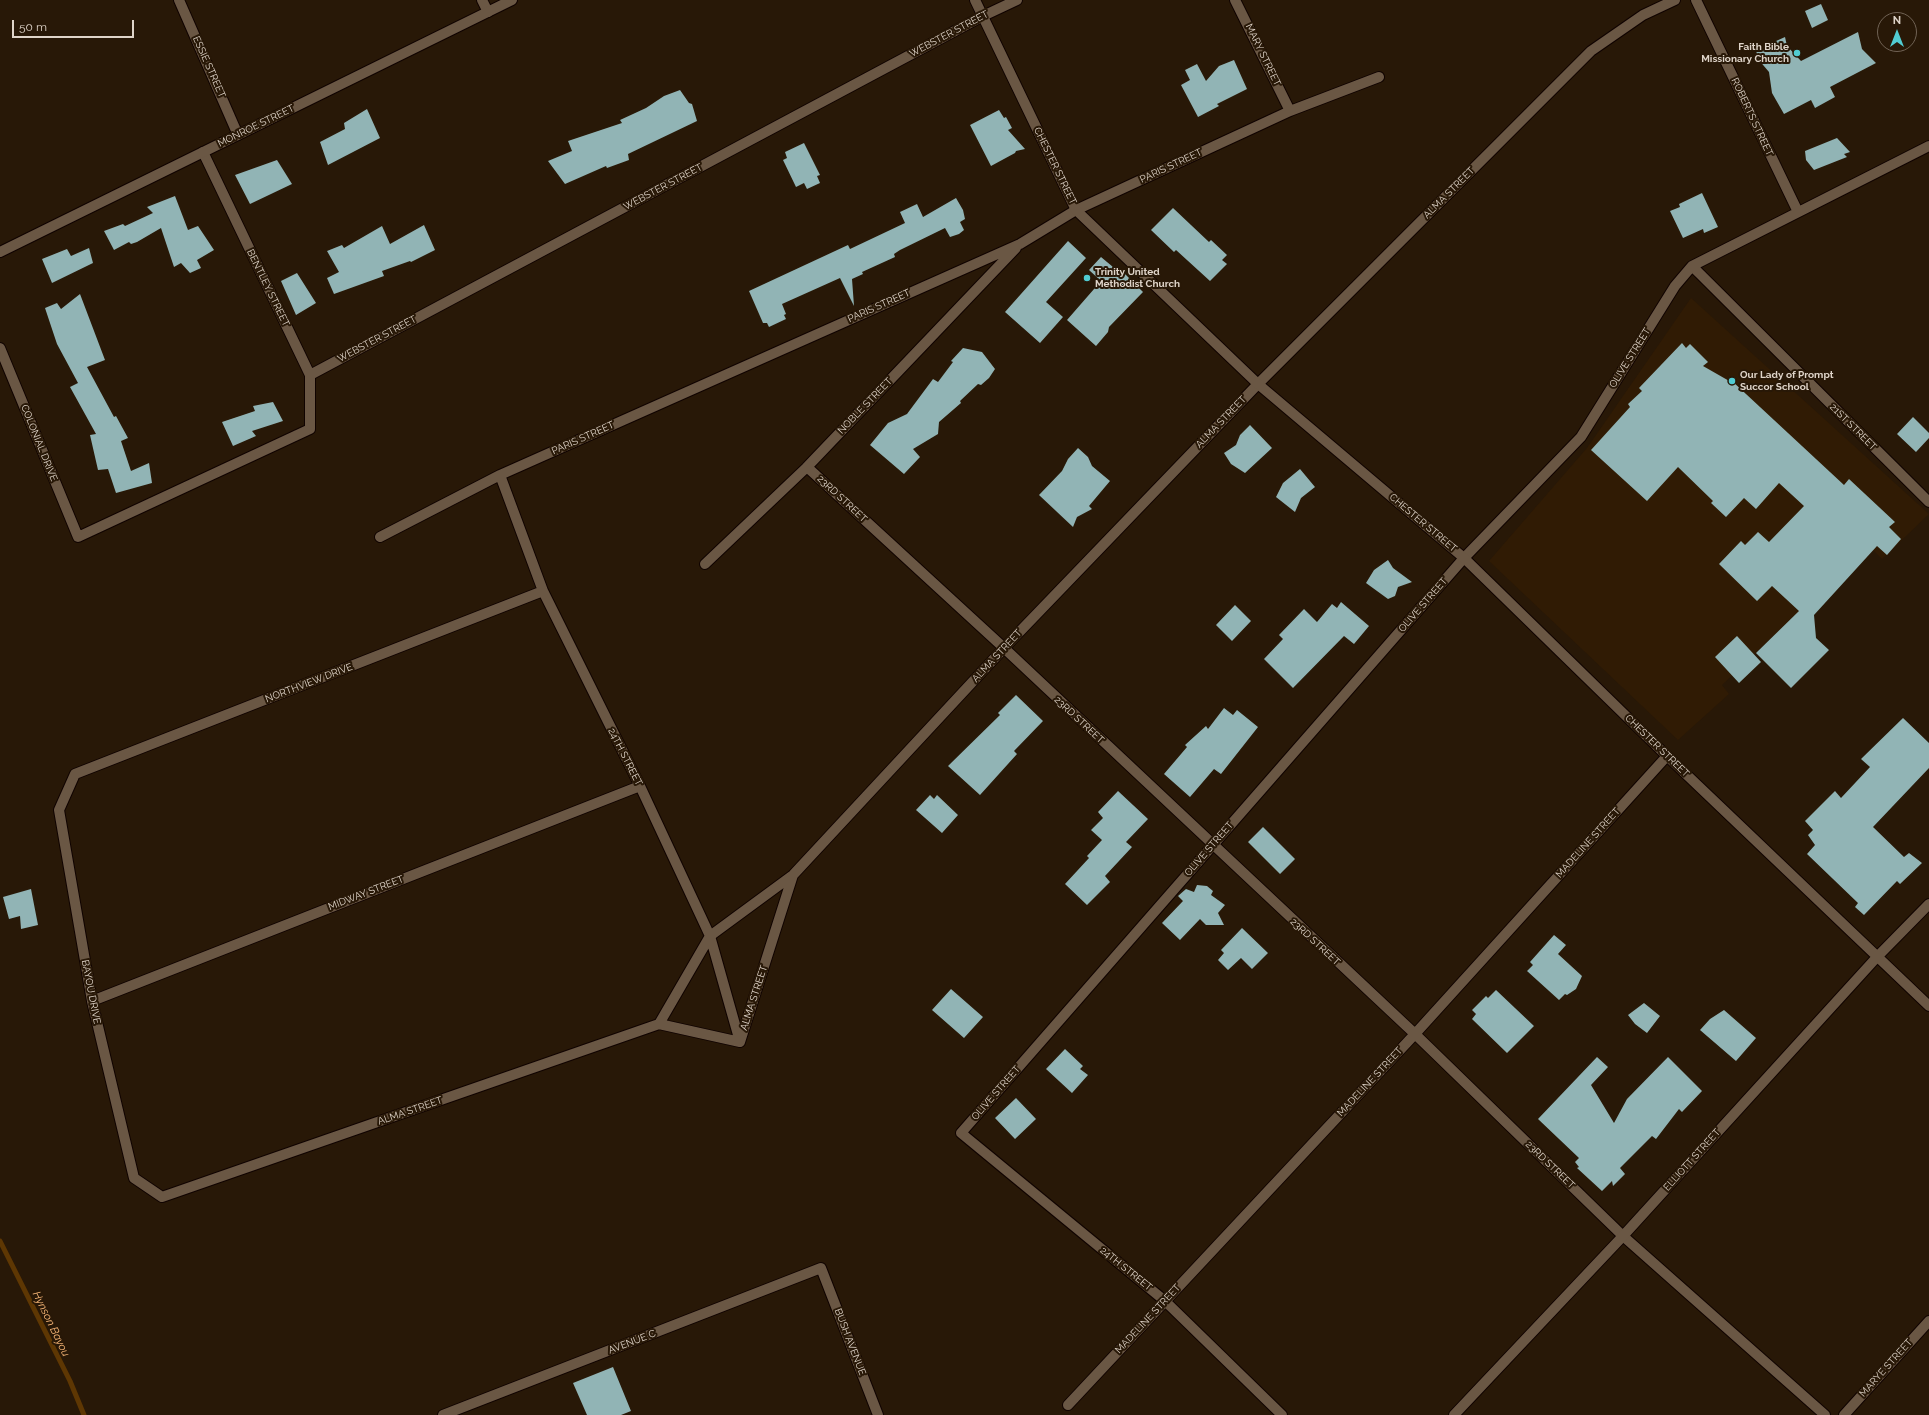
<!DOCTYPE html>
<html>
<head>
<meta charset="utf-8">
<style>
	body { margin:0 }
	#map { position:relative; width:1929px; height:1415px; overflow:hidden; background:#281807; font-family:Raleway,sans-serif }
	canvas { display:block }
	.north { position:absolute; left:1877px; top:12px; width:40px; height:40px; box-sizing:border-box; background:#281807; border:1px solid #716355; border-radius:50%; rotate:0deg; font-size:11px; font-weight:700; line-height:16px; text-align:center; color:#dfd4c9 }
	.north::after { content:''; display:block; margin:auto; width:14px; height:18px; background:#51ccd2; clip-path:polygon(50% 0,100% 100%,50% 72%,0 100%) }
	.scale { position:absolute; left:12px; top:20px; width:122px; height:18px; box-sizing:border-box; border:2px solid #dfd4c9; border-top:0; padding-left:5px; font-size:12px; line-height:14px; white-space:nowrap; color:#dfd4c9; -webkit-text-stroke:3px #281807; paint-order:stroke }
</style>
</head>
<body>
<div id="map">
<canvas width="1929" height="1415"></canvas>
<div class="north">N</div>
<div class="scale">50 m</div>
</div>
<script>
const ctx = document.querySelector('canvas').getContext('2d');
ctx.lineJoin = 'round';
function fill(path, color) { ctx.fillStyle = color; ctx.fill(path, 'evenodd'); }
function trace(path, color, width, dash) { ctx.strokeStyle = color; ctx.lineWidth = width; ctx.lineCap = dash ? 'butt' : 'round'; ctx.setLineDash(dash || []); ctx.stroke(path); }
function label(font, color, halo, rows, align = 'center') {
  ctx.font = font + ' Raleway,sans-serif'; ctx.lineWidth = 4; ctx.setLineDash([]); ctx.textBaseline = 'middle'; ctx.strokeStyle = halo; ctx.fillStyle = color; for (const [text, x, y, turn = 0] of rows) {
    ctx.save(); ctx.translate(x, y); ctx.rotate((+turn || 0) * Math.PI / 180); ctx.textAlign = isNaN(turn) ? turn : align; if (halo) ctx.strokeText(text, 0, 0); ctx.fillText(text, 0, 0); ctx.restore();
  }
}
const built = new Path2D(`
	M1691 298 1929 514 1882 559 1873 550 1806 615 1794 616 1722 685 1729 694 1678 740 1489 561 1587 448Z`);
const stream = new Path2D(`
	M0 1241 70 1381 84 1415`);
const building = new Path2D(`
	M1821 4 1828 20 1812 28 1805 11Z
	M1858 32 1862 49 1876 63 1830 87 1835 97 1815 108 1811 100 1784 114 1772 93 1769 72 1758 59 1756 50 1785 37 1787 46 1801 61Z
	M1234 60 1247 89 1217 104 1219 106 1198 117 1181 85 1190 80 1185 70 1197 64 1206 81 1219 66Z
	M680 90 689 103 692 104 697 121 628 154 629 160 607 168 606 166 565 184 548 161 572 151 568 141 622 123 620 120 646 108 664 96Z
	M367 109 380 138 328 165 320 142 345 129 344 123Z
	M999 110 1004 118 1006 117 1012 128 1008 130 1025 149 1016 151 1015 153 991 166 970 125Z
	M1837 138 1850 152 1844 154 1847 157 1814 170 1806 160 1805 151Z
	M804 143 820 175 817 176 820 183 807 189 804 183 796 187 783 160 787 158 785 152Z
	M277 160 292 184 250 204 235 175Z
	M1702 193 1718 227 1704 233 1703 229 1683 238 1670 211 1680 207 1679 204Z
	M175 196 188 230 198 226 214 250 197 260 201 268 190 273 181 263 174 267 161 228 137 242 131 244 129 242 114 250 104 231 123 224 125 226 153 213 147 207Z
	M956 198 963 210 965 219 960 222 964 230 959 234 950 237 945 228 900 250 894 254 895 257 862 272 863 274 852 279 854 306 840 278 782 304 786 314 784 315 786 319 769 327 767 323H763L749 291 848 245 850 249 905 223 900 212 917 204 923 217Z
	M1173 208 1209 242 1211 240 1227 255 1222 260 1227 264 1210 281 1176 250 1174 252 1151 230Z
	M424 225 435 250 411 262 410 261 382 271 384 276 334 294 327 278 339 272 327 251 342 245 344 248 382 226 390 244Z
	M1068 241 1086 258 1046 302 1063 317 1040 343 1005 312Z
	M89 248 93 263 52 283 42 259 67 249 71 256Z
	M1101 257 1113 267H1118L1143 292 1109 327 1108 332 1096 346 1067 320 1101 281 1089 270Z
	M297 273 316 303 296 315 281 281Z
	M80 294 105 360 87 367 114 417 116 416 128 438 121 441 131 471 149 463 152 483 116 493 108 469 98 470 90 435 96 434 70 387 78 383 57 344 45 308 57 303 61 309Z
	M1682 343 1686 348 1690 344 1708 362 1703 366 1731 382 1732 381 1844 485 1849 479 1895 522 1889 527 1901 539 1887 555 1877 546 1814 615 1816 638 1829 650 1791 688 1756 653 1799 611 1772 586 1757 601 1719 564 1741 541 1745 545 1758 532 1769 542 1804 506 1779 483 1756 509 1744 498 1726 517 1711 503 1713 501 1678 467 1647 501 1591 450 1630 407 1628 404 1642 391 1639 388Z
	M963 348 982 352 995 369 989 378 981 385 978 384 960 401 961 403 939 422 938 434 913 449 920 457 904 474 870 445 888 423 907 414 933 379 938 382 953 362 951 361Z
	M273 402 283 421 252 431 256 436 233 446 222 422 255 411 253 406Z
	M1913 417 1929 433V438L1916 452 1897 434Z
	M1250 425 1272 448 1245 473 1231 464 1224 453 1236 445 1240 435Z
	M1078 448 1088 457 1092 466 1110 481 1089 506 1092 509 1077 517 1073 527 1039 495 1062 471 1068 459Z
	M1300 469 1315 487 1301 498 1295 512 1276 497 1283 483Z
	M1388 560 1393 568 1412 582 1398 587 1395 596 1388 599 1366 583 1374 570Z
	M1341 602 1369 626 1354 644 1344 636 1293 688 1264 659 1283 639 1279 635 1304 609 1317 622 1332 604 1337 608Z
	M1235 605 1251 621 1232 641 1216 625Z
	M1737 636 1761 662 1739 683 1715 657Z
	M1016 695 1043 721 1014 751 1017 754 980 795 948 766 1000 715 998 713Z
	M1224 708 1233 715 1237 710 1258 727 1221 774 1214 769 1190 797 1164 774 1187 747 1185 745 1206 726 1208 729Z
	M1903 718 1929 743V768L1873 827 1904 857 1909 853 1922 863 1900 884 1897 881 1864 915 1855 907 1858 903 1807 854 1815 845 1808 835 1813 830 1805 821 1835 791 1841 798 1870 767 1861 759Z
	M1118 791 1148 819 1126 842 1132 847 1105 876 1110 882 1087 905 1065 884 1089 858 1087 856 1102 840 1091 830 1103 818 1098 812Z
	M930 795 934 799 937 795 958 815 942 833 916 810Z
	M1263 827 1295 859 1280 874 1248 842Z
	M1197 885 1207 886 1213 891 1211 895 1225 905 1218 913 1224 925H1206L1200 919 1180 940 1162 923 1183 901 1178 896 1186 889 1194 892Z
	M31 889 38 925 21 929 20 916 9 919 3 897Z
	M1242 928 1268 953 1252 969 1241 958 1228 970 1218 960 1224 953 1221 950Z
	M1554 935 1566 945 1558 954 1582 976 1576 989 1567 995 1565 994 1559 1000 1527 971 1533 965 1530 962Z
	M951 989 983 1017 964 1038 932 1010Z
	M1496 990 1534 1026 1507 1053 1472 1019 1476 1014 1472 1010 1486 996 1488 998Z
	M1644 1003 1660 1016 1647 1033 1635 1024 1628 1015Z
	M1724 1010 1756 1038 1736 1061 1700 1030 1710 1019Z
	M1065 1049 1083 1066 1080 1069 1088 1075 1072 1093 1046 1069Z
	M1597 1057 1608 1067 1591 1085 1614 1123 1627 1099 1668 1057 1702 1091 1682 1112 1679 1109 1656 1139 1652 1136 1620 1168 1625 1174 1613 1186 1612 1181 1602 1191 1577 1168 1579 1167 1575 1162 1579 1158 1538 1119Z
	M1016 1098 1036 1119 1015 1139 995 1118Z
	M613 1367 631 1411 621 1415H587L573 1383Z`);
const minor = new Path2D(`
	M179 0 238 135
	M482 0 488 12
	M1235 0 1290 111
	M1696 0 1798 212
	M1692 266 1929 502
	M0 348 78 537 310 429V375L203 152
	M310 375 983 16 1017 0
	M807 467 1004 648 1415 1034 1623 1236 1825 1415
	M500 475 543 591 640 786 710 936 740 1042
	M380 537 500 475 1020 244 1076 210 1290 111 1379 77
	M705 564 807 467 1016 248
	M543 591 75 774 59 810 92 1001 134 1178 162 1197 659 1024 740 1042
	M92 1001 640 786
	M659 1024 710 936 793 875 1004 648 1258 384 1591 51 1643 15 1675 0
	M740 1042 793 875
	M1068 1405 1415 1034 1667 756
	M443 1415 821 1268 878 1415
	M1282 1415 1165 1301 961 1133 1464 558 1581 437 1675 286 1692 266 1929 146
	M1844 1415 1929 1321`);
const tertiary = new Path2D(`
	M975 0 1076 210 1258 384 1464 558 1667 756 1929 1006
	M1454 1415 1623 1236 1877 957 1929 904`);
const secondary = new Path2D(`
	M0 252 512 0`);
const markers = [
	[1797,53,4,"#51ccd2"],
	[1087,278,4,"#51ccd2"],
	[1732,381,4,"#51ccd2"]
];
const streetNames = [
	["WEBSTER STREET",949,34,-28],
	["MARY STREET",1263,55,64],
	["ESSIE STREET",209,67,66],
	["ROBERTS STREET",1752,117,65],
	["MONROE STREET",256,126,-26],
	["CHESTER STREET",1055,166,64],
	["PARIS STREET",1171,166,-25],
	["WEBSTER STREET",663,187,-28],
	["ALMA STREET",1449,193,-45],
	["BENTLEY STREET",268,288,64],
	["PARIS STREET",879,306,-24],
	["WEBSTER STREET",377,339,-28],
	["OLIVE STREET",1630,358,-58],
	["NOBLE STREET",865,406,-46],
	["ALMA STREET",1221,422,-46],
	["21ST STREET",1853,427,45],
	["PARIS STREET",583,438,-24],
	["COLONIAL DRIVE",39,443,68],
	["23RD STREET",842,499,43],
	["CHESTER STREET",1423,523,40],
	["OLIVE STREET",1423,605,-49],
	["ALMA STREET",997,656,-47],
	["NORTHVIEW DRIVE",309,683,-21],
	["23RD STREET",1079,720,43],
	["CHESTER STREET",1657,746,44],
	["24TH STREET",625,757,63],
	["MADELINE STREET",1588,843,-48],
	["OLIVE STREET",1209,849,-49],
	["MIDWAY STREET",366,893,-21],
	["23RD STREET",1315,942,43],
	["BAYOU DRIVE",91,992,79],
	["ALMA STREET",754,998,-72],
	["MADELINE STREET",1370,1082,-47],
	["OLIVE STREET",996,1093,-49],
	["ALMA STREET",410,1111,-19],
	["ELLIOTT STREET",1692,1160,-48],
	["23RD STREET",1550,1165,44],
	["24TH STREET",1126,1269,39],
	["MADELINE STREET",1148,1319,-47],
	["AVENUE C",632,1342,-21],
	["BUSH AVENUE",850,1342,69],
	["MARYE STREET",1886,1368,-48]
];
const poiNames = [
	["Faith Bible",1789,47,"right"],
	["Missionary Church",1789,59,"right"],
	["Trinity United",1095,272],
	["Methodist Church",1095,284],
	["Our Lady of Prompt",1740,375],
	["Succor School",1740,387]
];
const waterNames = [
	["Hynson Bayou",51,1324,64]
];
fill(built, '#301b04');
trace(stream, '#5e3703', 5);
fill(building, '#91b4b5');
trace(minor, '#100300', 12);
trace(tertiary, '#100300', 12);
trace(secondary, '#100300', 12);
trace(minor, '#6a5744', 10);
trace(tertiary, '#6a5744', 10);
trace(secondary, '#6a5744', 10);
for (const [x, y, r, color] of markers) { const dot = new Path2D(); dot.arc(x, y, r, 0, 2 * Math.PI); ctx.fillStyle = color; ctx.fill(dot); trace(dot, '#281807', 1.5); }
label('10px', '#dfd4c9', '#281807', streetNames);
label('bold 10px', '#dfd4c9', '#281807', poiNames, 'left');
label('italic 11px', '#fdbb7a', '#281807', waterNames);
</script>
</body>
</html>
